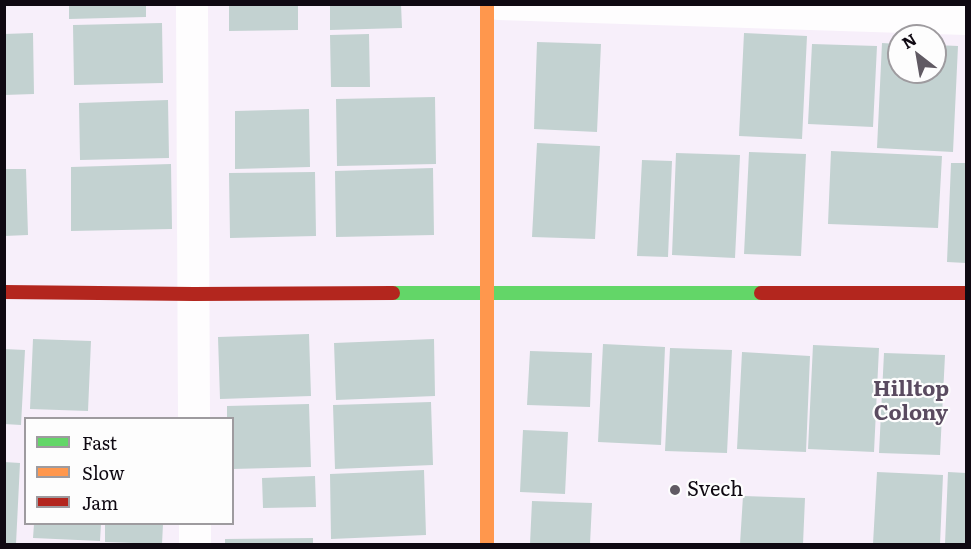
<!DOCTYPE html>
<html>
<head>
<meta charset="utf-8">
<style>
	body { margin:0 }
	#map { position:relative; width:971px; height:549px; overflow:hidden; background:#f7effa; font-family:Literata,serif }
	canvas { display:block }
	.frame { position:absolute; inset:0; border:6px solid #0f0912; pointer-events:none }
	.legend { position:absolute; left:24px; top:417px; width:210px; height:108px; box-sizing:border-box; background:#fdfdfd; border:2px solid #9e9b9f; margin:0; padding:8px 10px; list-style:none; font-size:18px; color:#0f0912 }
	.legend li { display:flex; align-items:center; gap:12px; height:30px }
	.legend b { width:30px; border:2px solid #9e9b9f }
	.north { position:absolute; left:887px; top:24px; width:60px; height:60px; box-sizing:border-box; background:#fdfdfd; border:2px solid #9e9b9f; border-radius:50%; rotate:329deg; font-size:16px; font-weight:700; line-height:24px; text-align:center; color:#0f0912 }
	.north::after { content:''; display:block; margin:auto; width:21px; height:27px; background:#605a63; clip-path:polygon(50% 0,100% 100%,50% 72%,0 100%) }
</style>
</head>
<body>
<div id="map">
<canvas width="971" height="549"></canvas>
<div class="frame"></div>
<ul class="legend">
<li><b style="height:8px;background:#63d668"></b>Fast</li>
<li><b style="height:8px;background:#ff974d"></b>Slow</li>
<li><b style="height:8px;background:#b3261e"></b>Jam</li>
</ul>
<div class="north">N</div>
</div>
<script>
const ctx = document.querySelector('canvas').getContext('2d');
ctx.lineJoin = 'round';
function fill(path, color) { ctx.fillStyle = color; ctx.fill(path, 'evenodd'); }
function trace(path, color, width, dash) { ctx.strokeStyle = color; ctx.lineWidth = width; ctx.lineCap = dash ? 'butt' : 'round'; ctx.setLineDash(dash || []); ctx.stroke(path); }
function label(font, color, halo, rows, align = 'center') {
  ctx.font = font + ' Literata,serif'; ctx.lineWidth = 4.5; ctx.setLineDash([]); ctx.textBaseline = 'middle'; ctx.strokeStyle = halo; ctx.fillStyle = color; for (const [text, x, y, turn = 0] of rows) {
    ctx.save(); ctx.translate(x, y); ctx.rotate((+turn || 0) * Math.PI / 180); ctx.textAlign = isNaN(turn) ? turn : align; if (halo) ctx.strokeText(text, 0, 0); ctx.fillText(text, 0, 0); ctx.restore();
  }
}
const building = new Path2D(`
	M69 4H146V17L69 19Z
	M229 4H298V30L229 31Z
	M330 4H401L402 28 330 30Z
	M162 23 163 83 74 85 73 25Z
	M33 33 34 94 4 95V34Z
	M744 33 807 36 802 139 739 136Z
	M369 34 370 87H331L330 35Z
	M537 42 601 44 597 132 534 129Z
	M882 43 899 44V72H935V45L958 46 953 152 877 148Z
	M812 44 877 46 873 127 808 124Z
	M435 97 436 164 337 166 336 99Z
	M168 100 169 158 80 160 79 103Z
	M309 109 310 167 235 169V111Z
	M537 143 600 146 595 239 532 237Z
	M831 151 942 156 938 228 828 224Z
	M749 152 806 154 801 256 744 254Z
	M676 153 740 155 735 258 672 255Z
	M642 160 672 161 668 257 637 256Z
	M951 163H966V263L947 262Z
	M171 164 172 229 71 231V167Z
	M433 168 434 235 336 237 335 171Z
	M4 169H26L28 235 4 236Z
	M315 172 316 236 230 238 229 173Z
	M309 334 311 396 220 399 218 337Z
	M33 339 91 341 88 411 30 409Z
	M434 339 435 396 336 400 334 343Z
	M603 344 665 347 661 445 598 442Z
	M813 345 879 348 874 452 808 449Z
	M670 348 732 350 727 453 665 451Z
	M4 349 25 350 21 425 4 424Z
	M530 351 592 353 590 407 527 405Z
	M742 352 810 356 806 452 737 449Z
	M884 353 945 355 940 455 879 453Z
	M431 402 433 465 335 469 333 405Z
	M309 404 311 467 232 469V418H227V406Z
	M523 430 568 432 565 494 520 492Z
	M4 462 20 463 16 544H4Z
	M424 470 426 535 331 539 330 474Z
	M877 472 943 475 940 544H873Z
	M948 472 966 473V544H945Z
	M315 476 316 507 263 508 262 478Z
	M743 496 805 498 803 544H740Z
	M532 501 592 503 590 544H530Z
	M34 524H101L100 541 33 538Z
	M105 524H163L162 544 105 542Z
	M313 538V544H225V539Z`);
const street = new Path2D(`
	M192 4 194 418
	M499 4 966 19
	M195 524V544`);
const fast = new Path2D(`
	M393 293H761`);
const slow = new Path2D(`
	M487 4V544`);
const jam = new Path2D(`
	M4 292 194 294 393 293
	M761 293H966`);
const markers = [
	[675,490,6,"#605a63"]
];
const poiNames = [
	["Svech",687,490]
];
const neighbourhoodNames = [
	["Hilltop",911,390],
	["Colony",911,414]
];
fill(building, '#c3d2d1');
trace(street, '#fefdfe', 32);
trace(fast, '#63d668', 14);
trace(slow, '#ff974d', 14);
trace(jam, '#b3261e', 14);
for (const [x, y, r, color] of markers) { const dot = new Path2D(); dot.arc(x, y, r, 0, 2 * Math.PI); ctx.fillStyle = color; ctx.fill(dot); trace(dot, '#fdfdfd', 2); }
label('20px', '#0f0912', '#fdfdfd', poiNames, 'left');
label('bold 21px', '#5a4b60', '#fdfdfd', neighbourhoodNames);
</script>
</body>
</html>
